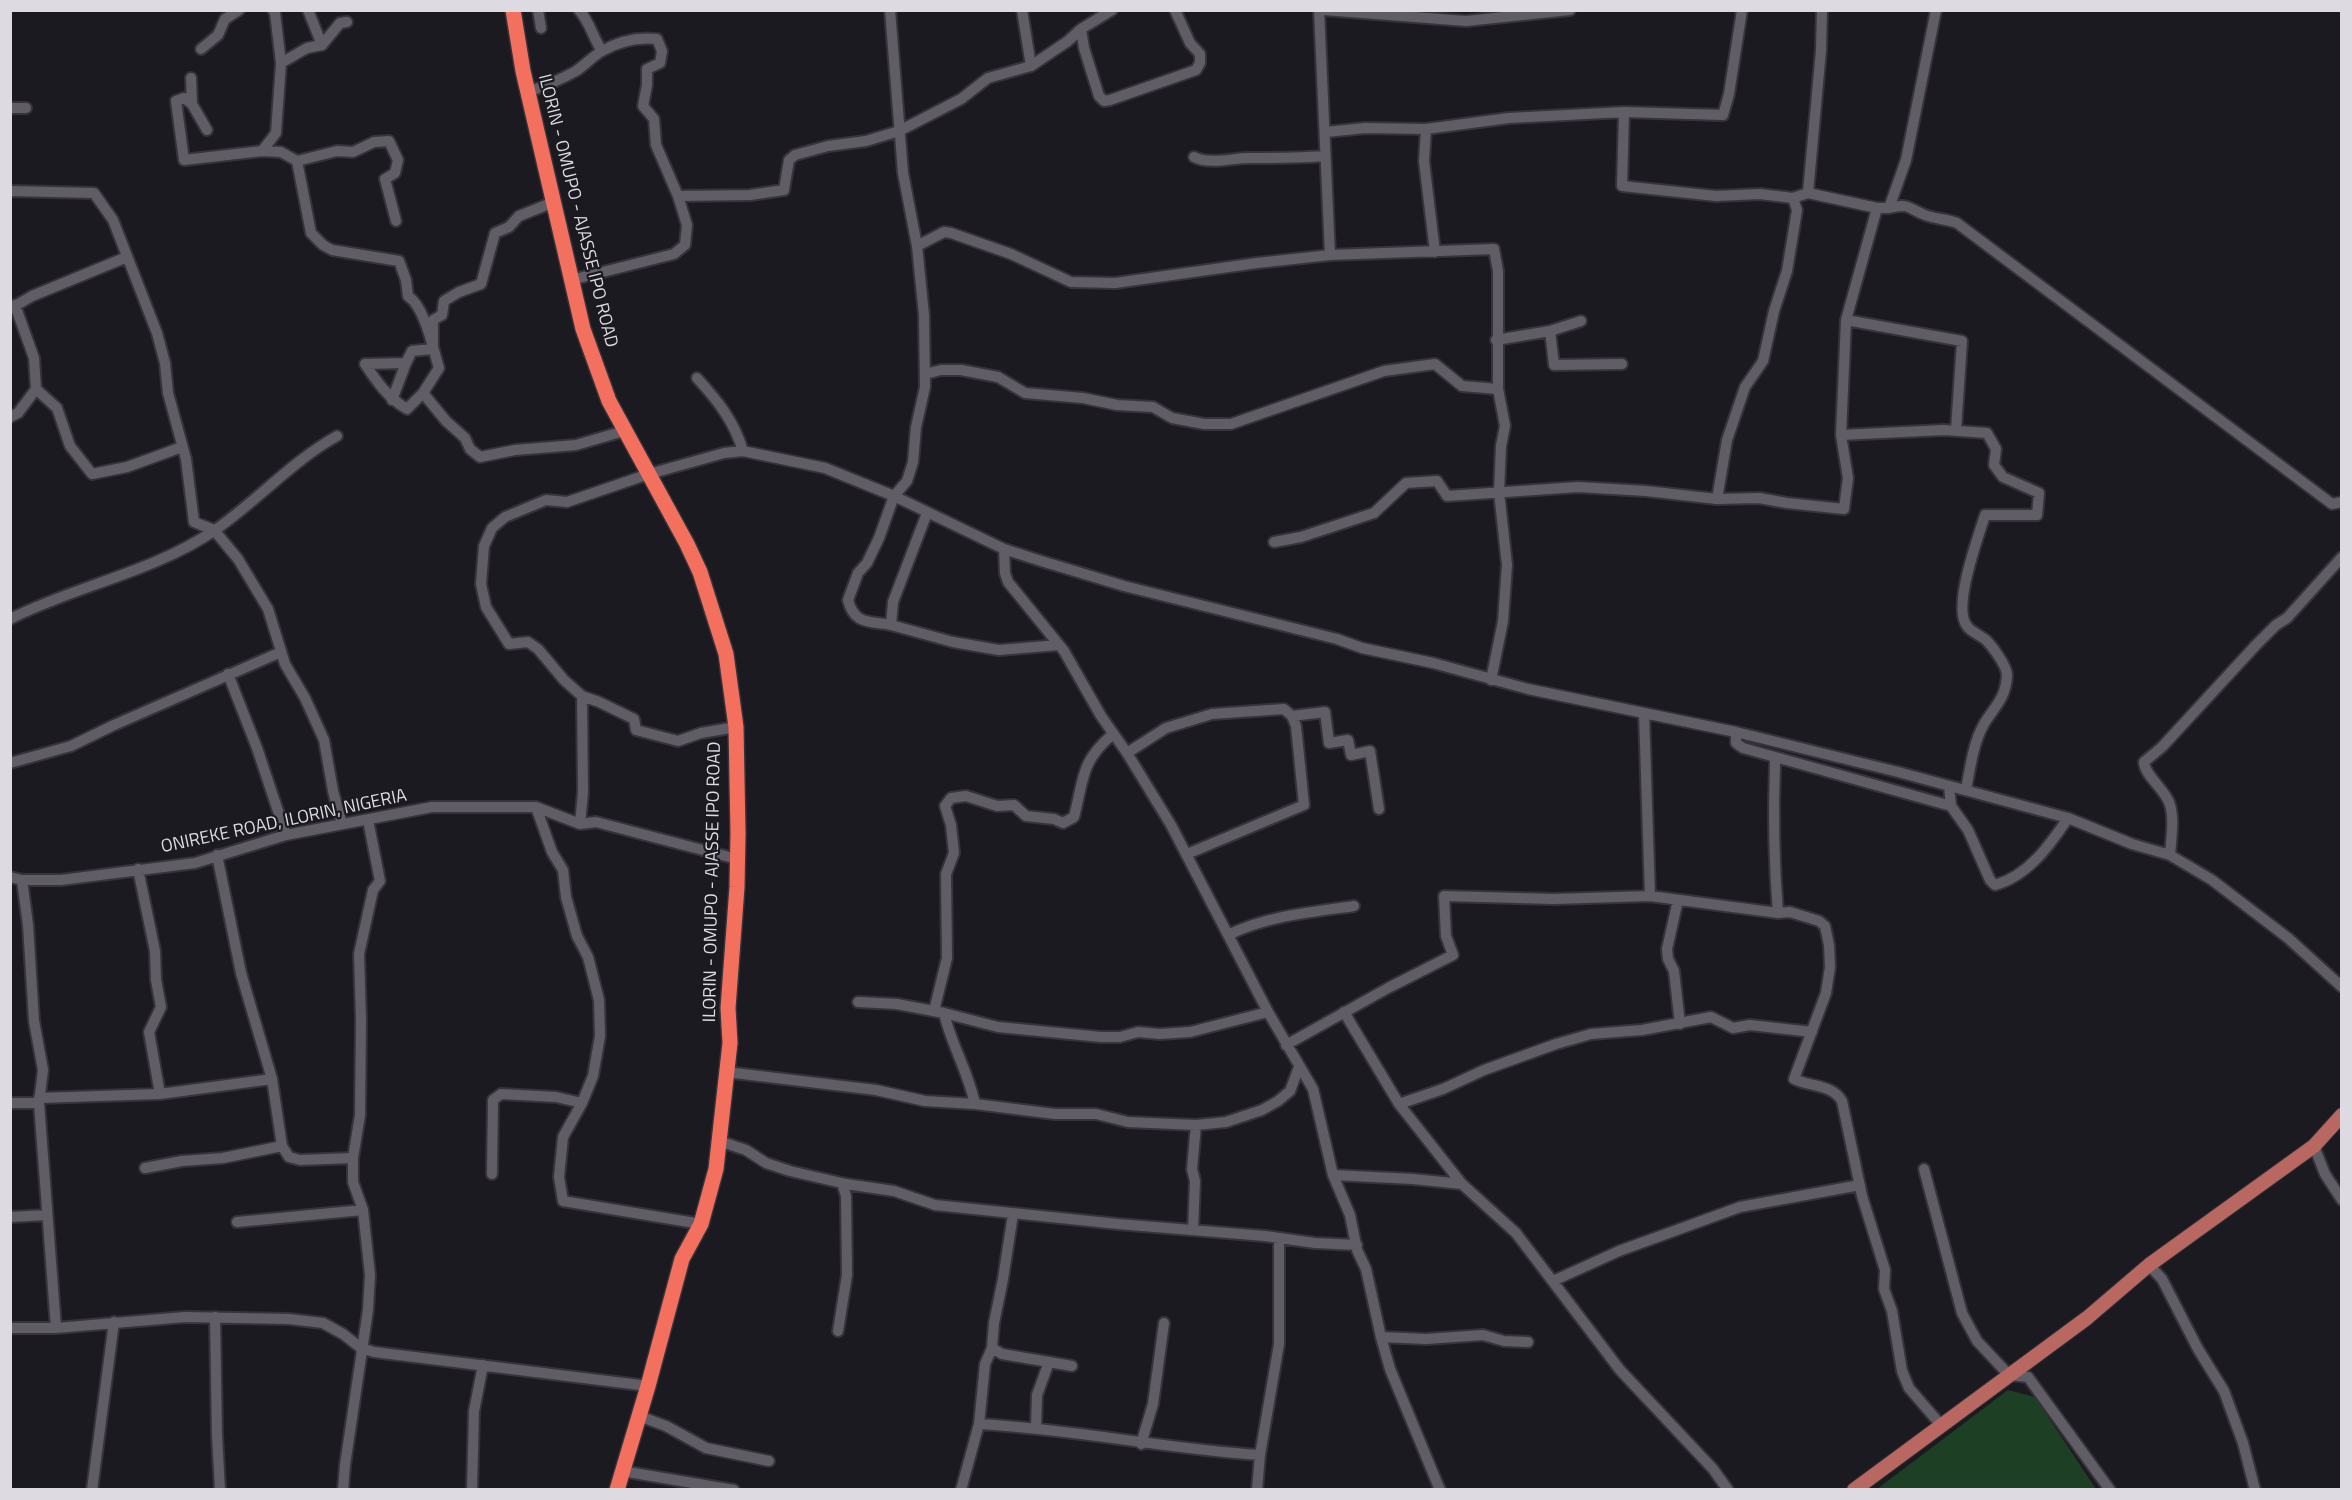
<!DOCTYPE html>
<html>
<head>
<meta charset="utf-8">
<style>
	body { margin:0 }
	#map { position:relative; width:2352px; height:1500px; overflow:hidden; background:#1c1a21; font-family:"Titillium Web",sans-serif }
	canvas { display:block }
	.frame { position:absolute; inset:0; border:12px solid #dddbe1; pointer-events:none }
</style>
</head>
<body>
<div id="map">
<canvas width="2352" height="1500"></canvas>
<div class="frame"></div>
</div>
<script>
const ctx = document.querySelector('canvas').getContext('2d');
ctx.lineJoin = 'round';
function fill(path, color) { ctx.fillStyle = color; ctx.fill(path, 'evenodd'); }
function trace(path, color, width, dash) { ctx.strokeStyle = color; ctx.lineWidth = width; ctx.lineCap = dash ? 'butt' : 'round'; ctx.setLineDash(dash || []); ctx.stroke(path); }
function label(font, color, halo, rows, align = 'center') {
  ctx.font = font + ' "Titillium Web",sans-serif'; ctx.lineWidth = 4.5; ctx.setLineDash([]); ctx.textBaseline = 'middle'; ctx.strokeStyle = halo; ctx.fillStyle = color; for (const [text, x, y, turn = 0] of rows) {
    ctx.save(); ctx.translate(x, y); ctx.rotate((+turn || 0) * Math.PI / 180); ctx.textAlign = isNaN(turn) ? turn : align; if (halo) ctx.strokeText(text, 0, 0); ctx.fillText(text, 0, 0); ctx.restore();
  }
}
const green = new Path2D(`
	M2008 1390 2035 1397 2096 1489H1877Z`);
const minor = new Path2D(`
	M308 10 322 45
	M538 10 541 28
	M579 10C590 22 593 38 602 51
	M890 10 903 173 917 246 924 315 925 387 916 427 913 462 907 481 894 496 879 538 867 563 858 573 848 600C854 625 870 621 891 625
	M1022 10 1031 66
	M1319 10 1330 255
	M1324 10 1466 21 1570 10
	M1742 10 1729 94 1723 115 1624 112 1622 186 1716 196 1760 194 1793 198 1808 193 1877 208H1889L1906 160 1936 10
	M1081 29 1084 48 1099 96 1104 101 1110 100 1196 70 1200 63V54L1190 43 1175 10
	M201 49 218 35 225 19 239 10
	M281 63 307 48 322 45 340 23 347 22
	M191 78 192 104
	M528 92C545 86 560 80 576 71 585 65 593 56 602 51 619 41 639 37 657 39L662 51 660 63 647 69V85L643 106 654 119 656 145 678 196 687 225 685 245 674 254 571 280
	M10 108H26
	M1426 129 1509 118 1624 112
	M207 130 192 104 184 98 176 101 184 160 262 151 281 152 297 161 311 233 323 245 332 250 399 261 406 280 408 296C425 307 433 349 439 368L423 393 407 409C388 398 377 382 365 364L406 363 412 351 433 349V320L442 315 444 301 459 292 481 284 495 233 509 227 519 216 554 202
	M1326 132 1365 128 1426 129 1424 161 1435 252
	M262 151 276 133 281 63 275 13 273 10
	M1194 157C1210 165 1232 158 1249 158 1275 158 1299 158 1325 156
	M297 161 337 151 353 152 374 142 389 141 398 160 395 173 385 179 396 221
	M10 191 94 193 113 220 157 333 165 363 168 393 186 459 194 522 214 530 238 559 268 609 285 664 305 698 324 740 333 791 342 824
	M1808 193 1821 50 1822 10
	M678 196 750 195 784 190 789 160 795 155 828 146 866 141 899 131 961 99 988 78 1031 66 1068 41 1081 29 1112 10
	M1889 208C1908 203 1908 208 1925 215 1935 219 1947 219 1957 223L2332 504 2342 502
	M917 246 944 232 951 233 1011 254 1071 282 1115 283 1257 263 1330 255 1494 249 1498 271V389L1505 426 1501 446 1499 492 1507 565 1503 621 1491 680
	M10 309 32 296 127 257
	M1846 320 1962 341 1956 430
	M1550 331 1554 365 1622 364
	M1496 340 1550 331 1581 321
	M925 374 941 370H961L998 377 1025 393 1083 398 1117 405 1153 407 1172 418 1204 424H1231L1384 371 1435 364 1462 386 1498 389
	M697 378C718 401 734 421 743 451
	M36 389 57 408 70 446 92 474 127 467 182 447
	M423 393 446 421 465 438 470 449 480 457 515 450 576 445 624 431
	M392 400 406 363
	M10 417 18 413 36 389 34 358 15 305
	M1841 435 1846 320 1877 208
	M1717 499 1727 440 1745 387 1763 361 1774 311 1787 271 1797 210 1793 198
	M927 513 893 602 891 625 953 642 999 650 1059 645
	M1274 542 1301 537 1374 513 1406 483 1437 481 1447 496 1578 487 1646 491 1717 499 1759 498 1787 503 1844 509 1848 478 1841 435 1944 430 1987 433 1996 449 1994 465 2003 477 2039 493 2037 515H1985C1978 538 1952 607 1967 626 1971 632 1980 635 1986 640 1992 646 2007 666 2007 675 2006 698 1995 706 1984 724 1973 743 1970 769 1966 790
	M1004 549 1005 573 1008 582 1064 651 1101 716 1127 753 1171 825 1268 1012 1313 1089 1333 1175 1350 1215 1357 1250 1366 1269 1381 1337 1390 1369 1440 1490
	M10 619C77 585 152 573 215 530 257 501 292 461 337 436
	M228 674 257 748 286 835
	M1644 713 1650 896
	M1292 716 1325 712 1329 743 1348 740 1351 755 1370 751 1379 809
	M736 727 701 733 678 741 636 730 634 719 599 702 582 696 564 680 538 649 528 642 509 644 486 607 481 584 484 546 492 528 505 517 546 500 567 502 649 474 724 453 743 451 825 468 894 496 1004 549 1038 560 1124 586 1337 639 1362 648 1433 663 1528 689 1736 732 1898 772 2068 818 2132 844 2170 855 2212 880 2288 938 2342 987
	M1736 732V743L1743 748 1951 806
	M1127 753 1166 728 1212 714 1284 709 1292 716 1296 726 1304 805 1187 854
	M1774 757 1775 764C1773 814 1774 863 1778 913
	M10 763 71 746 114 725 281 652
	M1949 786 1951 806 1968 830 1990 880 1995 885C2028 876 2050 845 2068 818
	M536 807 552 852 563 870 566 897 577 936 588 957 599 1000 600 1036 593 1076 582 1103 563 1137 559 1177 563 1201 701 1224
	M580 824 583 792 582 696
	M217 855 241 973 272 1079 282 1146 289 1157 300 1160 353 1158
	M2170 855C2171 839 2175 817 2169 802 2163 788 2144 774 2144 762L2162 747 2256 645 2276 625 2287 618 2342 557
	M138 869 155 951 156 980 161 1007 149 1032 160 1094
	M10 877 22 880H61L195 863 286 835 432 807H536L580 824 596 822 737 859
	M22 880 28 925 34 1021 43 1070 39 1103 56 1328
	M1678 900 1667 949 1668 959 1674 971 1680 1024
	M1228 935C1267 916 1311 912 1354 906
	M858 1002 897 1004 944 1013 998 1027 1101 1037H1120L1138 1032 1160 1034 1190 1032 1268 1012
	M934 1011 947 958 946 874 954 853 951 825 945 806 951 798 966 796 997 806 1014 805 1026 816 1054 819 1063 823 1074 817C1084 779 1080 762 1113 734
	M1344 1012 1399 1104 1462 1184 1516 1233 1620 1370 1713 1469 1728 1490
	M944 1013C951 1044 968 1071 975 1104
	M1286 1045 1388 988 1453 955 1446 936 1444 896 1554 899 1650 896 1778 913 1790 912 1819 921 1825 926 1829 945 1830 967 1826 993 1794 1079C1810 1087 1832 1084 1842 1101L1862 1196 1885 1270 1884 1289 1892 1311 1902 1371 1909 1388 1940 1424
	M726 1072 876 1090 925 1101 975 1104 1055 1114H1096L1128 1122 1196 1125 1226 1122 1262 1110 1278 1101 1290 1091 1299 1067
	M39 1098 160 1094 272 1079
	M10 1103H39
	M1399 1104 1443 1089 1484 1070 1556 1044 1591 1034 1642 1030 1711 1017 1733 1028 1750 1025 1812 1032
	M719 1141 746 1150 766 1163 790 1171 846 1184 894 1191 935 1205 1118 1224 1265 1236 1315 1243 1357 1245
	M2314 1146 2325 1174 2342 1200
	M145 1168 182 1161 223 1158 282 1146
	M1924 1169 1962 1313 1977 1341 2009 1375 2028 1377 2110 1490
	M492 1174 493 1100 501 1094 556 1097 582 1103
	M1333 1175 1413 1179 1462 1184
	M10 1217 47 1215
	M237 1222 363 1210
	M1193 1230 1195 1181 1192 1169 1196 1125
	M2149 1265 2162 1279 2198 1349 2224 1391 2243 1443 2255 1490
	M1553 1281 1619 1251 1740 1207 1860 1185
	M215 1317 217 1435 220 1490
	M10 1328H56L185 1317 289 1319 323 1323 343 1334 361 1348 374 1352 648 1386
	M838 1331 847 1275 846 1196 842 1183
	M1381 1337 1426 1339 1483 1335 1504 1341 1528 1342
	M992 1348 1002 1354 1049 1362 1037 1395 1036 1427
	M1049 1362 1072 1366
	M639 1416 666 1426 706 1448 769 1461
	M979 1424C1074 1429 1166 1449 1260 1455
	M1141 1444 1153 1404 1164 1323
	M622 1471 734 1490
	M92 1490 114 1322
	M343 1490 345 1465 368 1310 370 1275 363 1210 353 1182V1158L360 1115 361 1020 359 954 373 890 380 881 368 820
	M472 1490 474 1411 483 1365
	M961 1490 979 1424 985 1364 992 1348 994 1323 1003 1279 1013 1214
	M1257 1490 1260 1455 1279 1344V1238`);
const major = new Path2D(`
	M1854 1490 2087 1318 2149 1265 2314 1146 2342 1115`);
const highway = new Path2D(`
	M513 10 523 71 583 329 609 401 687 544 700 572 726 654 736 727 738 833 737 887 728 1008 730 1043 716 1169 701 1224 682 1259 648 1386 617 1490`);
const streetNames = [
	["ILORIN - OMUPO - AJASSE IPO ROAD",577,211,76],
	["ONIREKE ROAD, ILORIN, NIGERIA",284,822,-12],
	["ILORIN - OMUPO - AJASSE IPO ROAD",713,882,-89]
];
fill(green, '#1d3f24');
trace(minor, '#36343a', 14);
trace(major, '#36343a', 16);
trace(highway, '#36343a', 18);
trace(minor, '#605d66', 10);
trace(major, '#b96861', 14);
trace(highway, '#f4705e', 15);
label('18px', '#dddbe1', '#1c1a21', streetNames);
</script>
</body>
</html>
